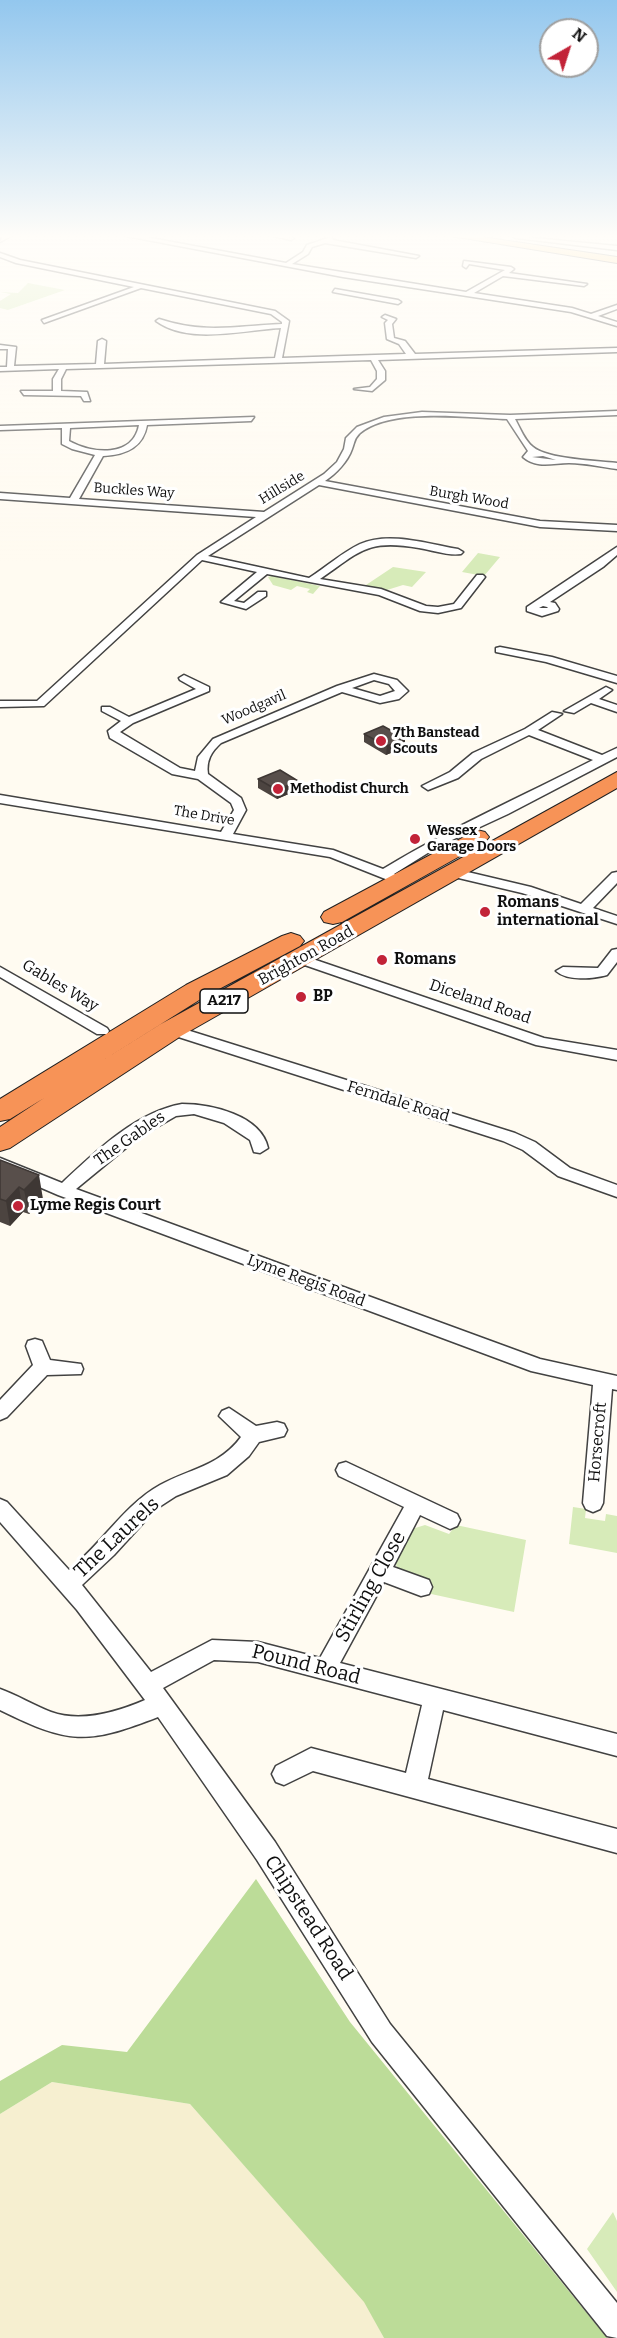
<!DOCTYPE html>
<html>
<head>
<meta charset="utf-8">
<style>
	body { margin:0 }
	#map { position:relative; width:617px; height:2338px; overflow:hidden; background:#fffbf1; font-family:Bitter,serif }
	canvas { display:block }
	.north { position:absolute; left:539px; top:18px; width:60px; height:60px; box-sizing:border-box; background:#fff; border:2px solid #9f9f9f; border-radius:50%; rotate:39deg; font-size:16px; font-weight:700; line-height:24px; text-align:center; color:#0f0f0f }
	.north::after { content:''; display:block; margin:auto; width:21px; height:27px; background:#c22338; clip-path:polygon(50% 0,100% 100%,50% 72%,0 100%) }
</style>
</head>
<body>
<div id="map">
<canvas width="617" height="2338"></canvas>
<div class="north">N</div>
</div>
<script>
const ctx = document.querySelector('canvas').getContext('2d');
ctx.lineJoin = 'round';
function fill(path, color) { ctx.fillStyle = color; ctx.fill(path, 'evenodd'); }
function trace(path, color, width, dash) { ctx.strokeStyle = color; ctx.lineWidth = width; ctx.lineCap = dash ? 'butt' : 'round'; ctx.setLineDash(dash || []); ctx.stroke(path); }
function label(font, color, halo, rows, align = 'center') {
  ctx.font = font + ' Bitter,serif'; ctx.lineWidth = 6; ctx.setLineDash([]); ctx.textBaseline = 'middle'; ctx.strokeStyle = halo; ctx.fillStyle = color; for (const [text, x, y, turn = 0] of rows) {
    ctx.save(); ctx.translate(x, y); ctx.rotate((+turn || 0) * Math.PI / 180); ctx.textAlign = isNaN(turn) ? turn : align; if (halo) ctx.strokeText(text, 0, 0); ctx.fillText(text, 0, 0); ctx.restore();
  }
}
const farmland = new Path2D(`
	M52 2082 190 2104 365 2302 384 2338H0V2114Z`);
const green = new Path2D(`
	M28 283 65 290 8 310 0 308V301L11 294 0 292 18 293Z
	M478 553 500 557 484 576 462 572Z
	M393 567 426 572 412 587 403 585 387 590 363 587Z
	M272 576 320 586 313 594 307 592 310 589 297 586 291 590 273 585 268 577Z
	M573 1507 586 1509 585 1518 605 1521 606 1514 617 1516V1553L569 1544Z
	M425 1525 449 1534 456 1525 526 1540 514 1612 422 1592 427 1580 397 1568 395 1560 412 1529Z
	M613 2212 617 2221V2292L587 2249Z`);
const forest = new Path2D(`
	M256 1879 350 2022 607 2338H384L364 2302 190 2104 52 2082 0 2114V2081L62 2045 127 2052Z`);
const street = new Path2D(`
	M3 236H11L0 242Z
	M126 236H140L286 263 303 252 307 245 331 237 333 240 419 256 416 258 325 243 312 247 308 254 292 264 466 292 505 270 469 264 466 268 463 266 464 261 511 267 514 269 509 273 587 284 584 286 503 276 474 293 572 308 591 314 617 305V309L598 316 617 322V326L571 312 343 277Z
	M274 236 294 238 291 240Z
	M513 236 617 246V250L516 238Z
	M0 253 20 260 275 311 289 321 282 358 406 354 399 344 387 339 385 323 388 320 382 317 385 315 396 319 392 324 394 338 405 341 415 354 617 348V352L378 360 385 371V380L372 391 354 389 370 387 377 379V371L371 360 66 369 61 379V391L87 392 90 401H84L81 396 24 395 21 391H53V379L59 369 0 371V367H7L8 349H0V345L16 347 14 366 96 364 98 341 102 339 106 341 104 364 275 358 281 328C243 330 189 345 156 321L159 319C204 334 236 326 282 324V322L271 314 141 288 44 323 42 320 134 287 16 263 0 257Z
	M335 289 398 300 401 302 398 304 333 292Z
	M617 411V415L515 419C520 428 525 441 533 447 547 459 597 461 617 463V469C601 467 585 463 569 463 553 463 537 469 523 457L528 451 507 419C468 418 392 407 360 433 354 439 355 441 352 449 348 461 336 474 325 481L540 521 617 525V531L540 527 319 485 208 556 309 578C326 567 343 552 360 544 389 531 429 544 458 549L463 552 461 554C448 556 432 550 419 548 367 539 361 551 320 579L381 589 426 606 438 607 454 604 477 575H483L485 577 461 608 438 613 420 611 379 595 267 574 234 601 244 603 258 592H266V596L246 609 221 602 257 572 202 560 44 706 0 707V701H37L197 555 256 517 0 499V493L70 498 95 455 72 449 62 444V428L0 430V426L254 417 251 421 147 425C143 448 125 455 103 456L79 499 264 512 324 474 337 462 344 449 346 438 357 427 384 417 422 412 510 415ZM139 425C133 458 92 454 69 441L70 428ZM543 456 556 460 532 457Z
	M617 547V555L603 567 550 602 555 603 559 609 558 611 542 616 527 611V607ZM543 606 547 607 548 608H539Z
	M500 647 552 657 617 676V683L546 662 496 652V648Z
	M374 674 397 680 408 691 399 699 380 703 342 692 221 743C211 752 206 761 208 774L241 798 246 810 233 834 333 850 383 869C450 828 523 796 593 760L529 735 481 759 458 778 428 790 422 786 450 772 473 753 525 729 552 712 562 714 538 730 602 755 617 748V757L508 814 439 846 394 874 405 880 398 884 330 857 0 803V795L221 832 234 810 231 803 198 779 172 774 110 738 108 731 121 721 102 711V707H110L129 717 196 689 180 680 179 678 184 675 209 687V691L133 723 120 732 180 768 195 771 198 757 213 739 337 686ZM374 680 389 684 395 691 380 696 352 688Z
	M606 687 612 690 599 699 617 705V712L591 703 574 713 564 711Z
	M455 869 531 887 581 904 612 873 617 872V883L593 908 617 916V924L522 893 450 876 448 873Z
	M617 949V962L607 975C593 979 567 981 556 971L563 967 598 968 612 950Z
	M301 955 544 1038 617 1050V1060L536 1045 296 962 294 959 296 956Z
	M0 967 107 1028 109 1031 107 1034H97L0 977Z
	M171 1025 515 1133 535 1142 570 1168 617 1185V1197L558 1176 523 1150 503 1141 166 1033 164 1030Z
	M182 1104C211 1104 261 1115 268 1148L260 1153 254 1152 250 1140 224 1123 194 1114 176 1116 138 1138 76 1189 540 1359 617 1376V1390L612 1389 603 1503 600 1509 593 1512 586 1509 583 1503 593 1385 531 1371 58 1195 0 1170V1158L62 1183C95 1152 136 1112 182 1104Z
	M35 1339 42 1341 50 1360 81 1364 83 1369 81 1374 47 1375 7 1417 0 1420V1400L33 1365 26 1346 28 1341Z
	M229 1408 256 1426 277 1422 284 1424 287 1430 284 1436 259 1442 249 1456 227 1475 176 1496 156 1509 114 1555 82 1585 151 1672 212 1640 258 1642 320 1658 404 1507 339 1476 336 1470 339 1464 346 1462 457 1514 460 1520 457 1526 450 1529 420 1515 393 1567 429 1580 432 1587 429 1594 421 1596 384 1582 340 1663 617 1734V1756L443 1710 428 1779 617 1829V1853L313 1771 284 1785 276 1782 272 1774 276 1766 311 1748 406 1773 422 1705 258 1662 214 1660 163 1688 275 1842 390 2024 617 2303V2338L607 2336 372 2042 257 1860 158 1717C86 1745 69 1744 0 1710V1689C17 1695 33 1705 51 1712 81 1723 117 1712 145 1700L77 1610 0 1522V1499L7 1502 69 1570C101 1545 124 1505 160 1485 189 1469 220 1466 241 1437L219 1416 222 1411Z`);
const primary = new Path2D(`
	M451 236H475L617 257V263Z`);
const highway = new Path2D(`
	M617 772V788L181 1036 10 1148 0 1151V1127L44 1098 10 1119 0 1121V1099L186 985 282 936 291 933 300 936 304 941 300 946 204 997 89 1069 161 1024Z
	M477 830 485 832 489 837 485 842 342 922 333 924 324 922 321 917 324 912Z`);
const wall = new Path2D(`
	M364 734 405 738V747L386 755 364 742Z
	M258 779 298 790 277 799 258 788Z
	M0 1160 43 1199 29 1214 23 1212 10 1226 0 1222Z`);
const shadedWall = new Path2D(`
	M405 738V747L386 755 387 746Z
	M298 781V790L277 799V790Z
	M39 1175 43 1199 29 1214 24 1190Z
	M19 1187 23 1212 10 1226 6 1201Z`);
const building = new Path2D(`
	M383 726 405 738 387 746 364 734Z
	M280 770 298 781 277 790 258 779Z
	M0 1160 39 1175 24 1190 19 1187 6 1201 0 1199Z`);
const markers = [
	[381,741,6,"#c22338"],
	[278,789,6,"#c22338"],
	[415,839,6,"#c22338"],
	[485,912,6,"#c22338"],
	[382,960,6,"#c22338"],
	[301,997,6,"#c22338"],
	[18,1206,6,"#c22338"]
];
const farStreetnames = [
	["Hillside",282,488,-31],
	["Buckles Way",134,491,4],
	["Burgh Wood",469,498,10],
	["Woodgavil",254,708,-23],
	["The Drive",204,816,10]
];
const farPoinames = [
	["7th Banstead",393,733],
	["Scouts",393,749],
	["Methodist Church",290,789],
	["Wessex",427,831],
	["Garage Doors",427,847]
];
const shields = [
	[224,1001,48]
];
const shieldNames = [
	["A217",224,1001]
];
const poiNames = [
	["Romans",497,903],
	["international",497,921],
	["Romans",394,960],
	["BP",313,997],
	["Lyme Regis Court",30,1206]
];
const streetNames = [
	["Brighton Road",306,956,-29],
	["Gables Way",60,986,31],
	["Diceland Road",480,1002,19],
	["Ferndale Road",398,1102,17],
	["The Gables",130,1139,-35],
	["Lyme Regis Road",306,1281,20],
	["Horsecroft",598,1442,-85]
];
const nearStreetnames = [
	["The Laurels",117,1538,-43],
	["Stirling Close",371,1587,-61],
	["Pound Road",306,1665,14],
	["Chipstead Road",308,1918,57]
];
fill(farmland, '#f6efd0');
fill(green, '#d7ebb9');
fill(forest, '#bcdc98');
trace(street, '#424242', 3);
trace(primary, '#202020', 2);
trace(highway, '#202020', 2);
fill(street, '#fff');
fill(primary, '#fbca65');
fill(highway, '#f79357');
fill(wall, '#4c4440');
fill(shadedWall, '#3e3734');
fill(building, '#584f4b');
trace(building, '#3e3734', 1.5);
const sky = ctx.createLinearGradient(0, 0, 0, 563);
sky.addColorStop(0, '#93c7ee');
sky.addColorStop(0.42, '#fffdf9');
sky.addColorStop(1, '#fffdf900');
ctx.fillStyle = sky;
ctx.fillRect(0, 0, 617, 563);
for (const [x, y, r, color] of markers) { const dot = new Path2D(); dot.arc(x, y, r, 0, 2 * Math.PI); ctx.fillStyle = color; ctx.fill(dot); trace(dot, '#fff', 2); }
label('14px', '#0f0f0f', '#fff', farStreetnames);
label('bold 14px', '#0f0f0f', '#fff', farPoinames, 'left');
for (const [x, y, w] of shields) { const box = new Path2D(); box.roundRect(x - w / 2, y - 12, w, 24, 4.5); ctx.fillStyle = '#fff'; ctx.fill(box); trace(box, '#0f0f0f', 1.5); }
label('bold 15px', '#0f0f0f', null, shieldNames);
label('bold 16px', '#0f0f0f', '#fff', poiNames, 'left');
label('16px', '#0f0f0f', '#fff', streetNames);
label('20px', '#0f0f0f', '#fff', nearStreetnames);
</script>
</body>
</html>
